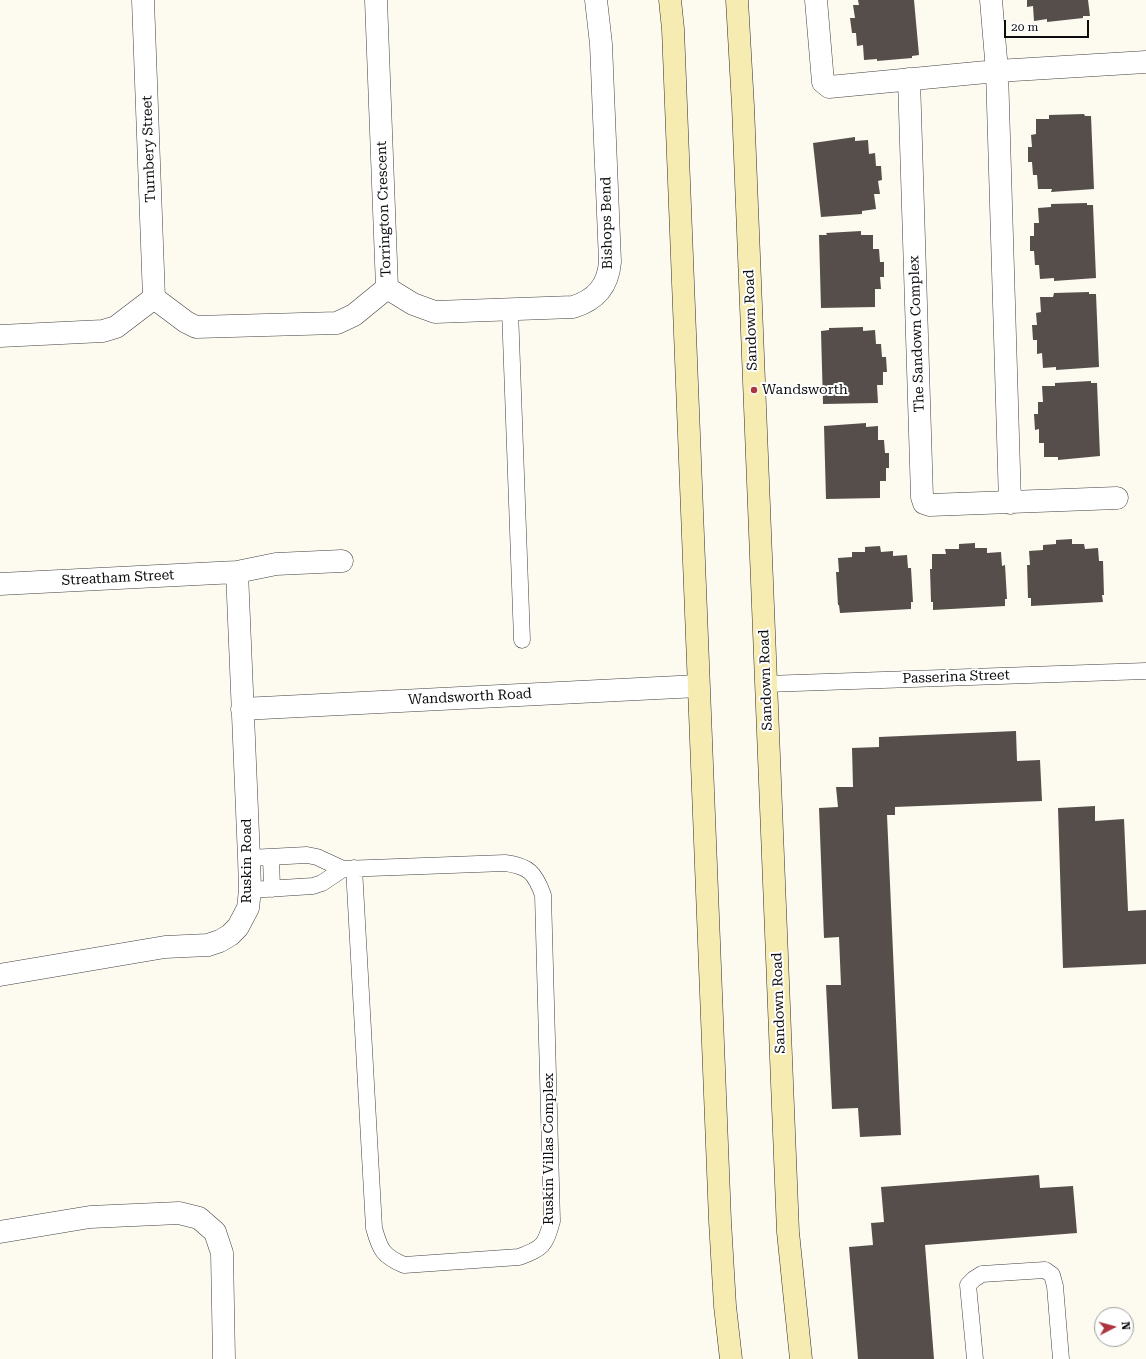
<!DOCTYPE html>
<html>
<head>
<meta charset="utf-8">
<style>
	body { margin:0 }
	#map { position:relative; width:1146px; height:1359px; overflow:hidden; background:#fdfaef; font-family:"Roboto Serif",serif }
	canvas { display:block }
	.north { position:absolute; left:1094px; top:1307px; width:40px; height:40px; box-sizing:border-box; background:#fff; border:1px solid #9e9e9e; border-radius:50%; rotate:84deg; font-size:11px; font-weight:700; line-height:16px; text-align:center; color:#0d0d0d }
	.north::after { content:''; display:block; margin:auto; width:14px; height:18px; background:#ae353f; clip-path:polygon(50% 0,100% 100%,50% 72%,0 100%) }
	.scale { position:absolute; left:1004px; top:20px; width:85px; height:18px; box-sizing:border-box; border:2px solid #0d0d0d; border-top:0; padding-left:5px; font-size:12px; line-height:14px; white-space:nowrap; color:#0d0d0d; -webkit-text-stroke:3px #fff; paint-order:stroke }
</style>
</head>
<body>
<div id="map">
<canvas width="1146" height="1359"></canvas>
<div class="north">N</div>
<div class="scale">20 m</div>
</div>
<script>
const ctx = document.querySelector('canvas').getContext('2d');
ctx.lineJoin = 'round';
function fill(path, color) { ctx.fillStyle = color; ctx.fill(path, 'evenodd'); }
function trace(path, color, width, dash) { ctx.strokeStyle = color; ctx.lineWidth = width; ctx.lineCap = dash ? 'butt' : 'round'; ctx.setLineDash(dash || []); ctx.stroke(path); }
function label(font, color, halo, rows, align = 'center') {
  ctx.font = font + ' "Roboto Serif",serif'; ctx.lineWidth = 4; ctx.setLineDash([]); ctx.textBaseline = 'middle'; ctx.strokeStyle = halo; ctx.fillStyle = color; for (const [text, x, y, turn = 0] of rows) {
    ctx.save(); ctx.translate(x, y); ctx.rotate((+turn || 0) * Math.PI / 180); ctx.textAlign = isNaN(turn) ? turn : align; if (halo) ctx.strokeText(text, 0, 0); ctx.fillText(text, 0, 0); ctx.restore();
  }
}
const building = new Path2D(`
	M858 0H914L919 55 912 56V58L877 61V59L864 60 863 45 857 46 856 33H852L850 18H855L853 5H859Z
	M1027 0H1088L1090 16H1083V18L1047 22V19L1034 21 1033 6 1027 7Z
	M1084 114 1085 116H1091L1094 189 1051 192 1052 189H1038L1037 175H1033L1032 162H1028V147H1032L1031 135 1036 134V119H1049V115Z
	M855 137V141L868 140 869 154 875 153 876 166H881L882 180 878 181 880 194H874L876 209 862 211V214L821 217 813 143Z
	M1087 203V205H1093L1096 278 1054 281V278L1040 279 1039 265H1035L1034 251H1030V236H1034V223H1039L1038 208 1051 207V204Z
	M861 231V235H873V249H879L880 262H884V277H880L881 289H875V307L821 308 819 235H827L826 233Z
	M1089 292V294H1096L1099 367 1056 370V367L1043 368 1042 353 1037 354V340H1033L1032 325H1037L1036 313 1041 312 1040 297H1053L1054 293Z
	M863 327V331L875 330 876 344H881L882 357H886L887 372H883V385H877L878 403 823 404 821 331 829 330V328Z
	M1091 381V383H1097L1100 456 1058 460V457H1044V443H1039V429L1035 430 1034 414H1038V402H1043L1042 386H1055V383Z
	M866 423V427L878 426V440H884L885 453H889V468H886V481H880V498L826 499 824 426Z
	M1072 539V544H1084L1085 549 1098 548 1099 561H1103L1104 595H1102L1103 602 1031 606V598H1028L1027 565H1030L1029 551 1043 550V545L1056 544V540Z
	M975 543V548H987V553L1001 552 1002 566 1005 565 1007 599H1005V606L933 610V602H931L930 569H932V554H946L945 549H959V544Z
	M880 546 881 552 893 551V556L907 555 908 568H911L913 602H911V609L840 613 839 605H838L836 572H839L838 558 852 557V552H865V547Z
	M1016 731 1017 761 1040 760 1042 801 895 807V815H887L901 1135 860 1137 858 1108 832 1109 826 985H841L839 937 824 938 819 808 838 807 836 787H853L852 748 879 747V737Z
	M1095 806V821L1124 819 1128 911 1146 910V964L1063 968 1058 808Z
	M1039 1175 1040 1188 1073 1186 1077 1233 925 1245 934 1359H858L849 1247 873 1245 871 1223 884 1222 881 1187Z`);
const lane = new Path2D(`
	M510 310 522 640
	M766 684 1146 671
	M271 857 272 889
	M249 858 307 855 317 857 343 869 505 863C529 866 535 873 543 895L552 1221C545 1246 543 1248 519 1257L404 1265C383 1256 380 1250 374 1228L354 868
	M250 890 313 886 322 883 343 869
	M975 1359 968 1285 974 1279 982 1274 1045 1270 1052 1275 1055 1286 1061 1359`);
const street = new Path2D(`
	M143 0 154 298
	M816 0 823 82 829 87 997 71 1146 62
	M991 0 997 71 1010 503
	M909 79 922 497 924 503 930 505 1117 498
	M387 288 413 304 435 312 573 307C596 300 608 286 610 262L601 44 596 0
	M0 336 103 331 116 327 154 298 186 322 196 327 337 323 354 315 387 288 376 0
	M0 584 237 572 276 564 342 561
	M242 709 698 686
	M0 975 165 947 208 945 220 941 230 935 238 927 248 908 250 890 249 858 237 572
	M0 1232 90 1217 179 1213 199 1218 215 1232 222 1253 224 1359`);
const secondary = new Path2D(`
	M670 0 673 29 720 1221 725 1306 731 1359
	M737 0 743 106 788 1232 801 1359`);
const markers = [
	[754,390,4,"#ae353f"]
];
const streetNames = [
	["Turnbery Street",149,149,-92],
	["Torrington Crescent",384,209,-92],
	["Bishops Bend",607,223,-91],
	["Sandown Road",751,320,-92],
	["The Sandown Complex",917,334,-92],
	["Streatham Street",118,578,-3],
	["Passerina Street",956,677,-2],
	["Sandown Road",766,680,-92],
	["Wandsworth Road",470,697,-3],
	["Ruskin Road",247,861,-90],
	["Sandown Road",779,1003,-92],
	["Ruskin Villas Complex",549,1149,-90]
];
const poiNames = [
	["Wandsworth",762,390]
];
fill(building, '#554e4b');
trace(lane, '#404040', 17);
trace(street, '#404040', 23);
trace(secondary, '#2f2f2f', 23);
trace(lane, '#fff', 16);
trace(street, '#fff', 22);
trace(secondary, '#f6ecb1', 22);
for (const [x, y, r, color] of markers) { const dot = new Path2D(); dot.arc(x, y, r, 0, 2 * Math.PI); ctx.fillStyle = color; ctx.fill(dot); trace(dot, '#fff', 1.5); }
label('14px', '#0d0d0d', '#fff', streetNames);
label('14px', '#0d0d0d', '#fff', poiNames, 'left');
</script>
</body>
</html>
